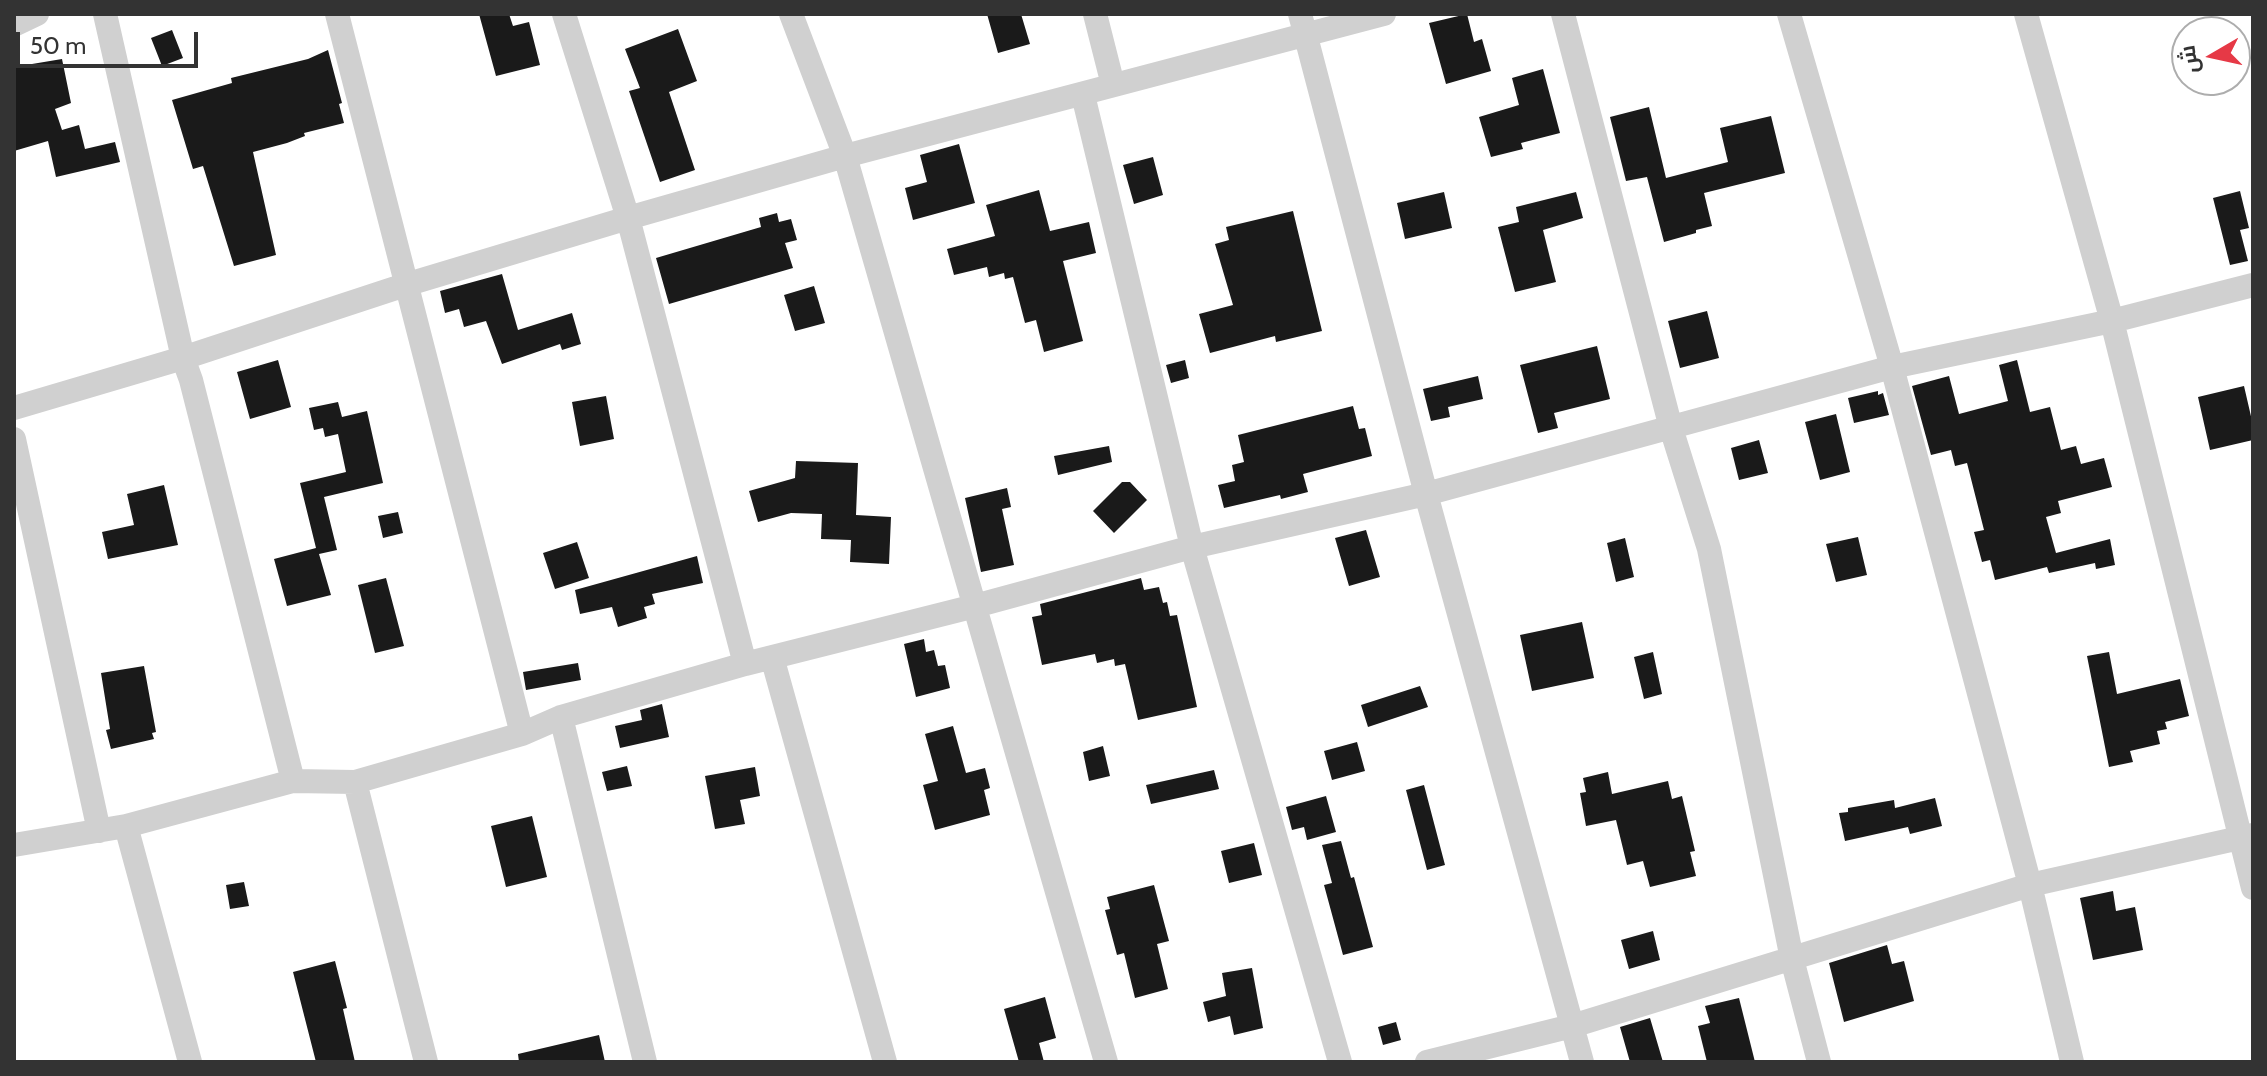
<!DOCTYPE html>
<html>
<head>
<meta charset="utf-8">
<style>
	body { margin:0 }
	#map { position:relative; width:2267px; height:1076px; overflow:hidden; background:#fff; font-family:Cabin,Cairo,sans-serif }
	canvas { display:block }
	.frame { position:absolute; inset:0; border:16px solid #333; pointer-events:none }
	.north { position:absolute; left:2171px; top:16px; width:80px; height:80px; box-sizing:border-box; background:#fff; border:2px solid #adadad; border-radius:50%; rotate:261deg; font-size:22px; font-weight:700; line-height:32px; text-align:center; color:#333 }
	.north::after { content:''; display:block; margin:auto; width:28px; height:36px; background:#e63946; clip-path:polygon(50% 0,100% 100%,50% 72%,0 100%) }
	.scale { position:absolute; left:16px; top:32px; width:182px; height:36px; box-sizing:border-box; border:4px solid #333; border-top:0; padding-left:10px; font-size:24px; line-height:28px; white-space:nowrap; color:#333; -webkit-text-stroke:6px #fff; paint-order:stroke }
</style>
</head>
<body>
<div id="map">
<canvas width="2267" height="1076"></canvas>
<div class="frame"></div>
<div class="north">ش</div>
<div class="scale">50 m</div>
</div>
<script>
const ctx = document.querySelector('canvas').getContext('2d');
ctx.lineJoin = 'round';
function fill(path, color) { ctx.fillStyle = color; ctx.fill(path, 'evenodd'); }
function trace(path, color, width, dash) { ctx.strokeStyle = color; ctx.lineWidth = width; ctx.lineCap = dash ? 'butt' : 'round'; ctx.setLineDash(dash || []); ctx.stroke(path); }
const building = new Path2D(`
	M479 14H509L513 26 529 22 540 65 496 76Z
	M987 14H1021L1030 44 998 53Z
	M1467 14 1474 42 1482 39 1491 71 1446 84 1429 23Z
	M678 29 697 81 669 92 695 170 660 182 629 91 640 88 625 49Z
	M172 30 183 58 162 66 151 38Z
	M328 50 342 103 339 104 344 123 304 133 305 136 287 143 253 152 276 255 234 266 203 166 193 169 172 100 232 83 231 78 308 59Z
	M62 59 71 103 55 109 62 130 79 125 85 149 115 142 120 162 56 177 48 141 14 151V67Z
	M1543 69 1560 133 1521 143 1523 149 1491 157 1479 117 1519 105 1512 78Z
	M1649 107 1666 178 1728 162 1720 128 1771 116 1785 173 1704 193 1712 226 1696 230V233L1664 242 1647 177 1626 181 1610 117Z
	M959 144 975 203 913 220 905 188 927 182 920 155Z
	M1153 157 1163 195 1134 204 1123 165Z
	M1039 190 1050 231 1089 222 1096 253 1063 261 1083 341 1044 352 1036 320 1025 323 1013 277 1005 279 1004 273 989 277 987 267 954 275 947 249 995 236 986 205Z
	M2240 191 2249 228 2240 230 2248 261 2230 265 2213 198Z
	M1444 192 1452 228 1405 239 1397 203Z
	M1576 192 1583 218 1543 230 1556 282 1515 292 1498 227 1519 222 1516 207Z
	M1293 211 1322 331 1276 342 1275 336 1210 353 1199 314 1233 305 1215 244 1229 240 1226 227Z
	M777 213 779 222 791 219 797 240 785 243 793 268 669 304 656 258 761 227 759 218Z
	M502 274 518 330 572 313 581 344 562 350 560 344 502 364 486 321 464 327 459 309 445 313 440 291Z
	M814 286 825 323 795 331 784 295Z
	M1707 311 1719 358 1680 368 1668 321Z
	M1597 346 1610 399 1554 413 1558 428 1538 433 1520 365Z
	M278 360 291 407 250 419 237 372Z
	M1185 360 1189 378 1171 383 1166 365Z
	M2017 360 2030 412 2050 407 2061 450 2076 446 2081 464 2104 458 2112 487 2058 501 2061 513 2046 517 2056 553 2110 539 2115 565 2096 569 2095 563 2049 573 2047 567 1995 580 1990 560 1982 562 1974 532 1984 530 1967 463 1955 466 1951 450 1931 455 1912 386 1949 376 1959 414 2008 401 1999 365Z
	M1478 376 1483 399 1448 407 1450 417 1431 421 1423 389Z
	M2244 386 2253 425V440L2210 450 2198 397Z
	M1878 391V395L1883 393 1889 415 1854 423 1848 398Z
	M606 396 614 439 580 446 572 402Z
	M338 402 342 417 367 411 383 483 324 497 337 550 319 554 331 595 287 606 274 559 316 548 300 483 346 472 338 434 325 437 323 428 314 430 309 408Z
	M1353 406 1359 429 1365 428 1372 456 1303 474 1308 492 1281 499 1280 495 1224 508 1218 485 1235 481 1232 465 1244 462 1238 435Z
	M1836 414 1850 472 1820 480 1805 422Z
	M1759 440 1768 473 1739 480 1731 448Z
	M1109 446 1112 462 1058 475 1054 456Z
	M796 461 858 463 856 515 891 517 889 564 850 562 851 540 821 539 822 514 791 513 758 522 749 491 795 478Z
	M1122 482H1130L1147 500 1114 533 1093 511Z
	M164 485 178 545 108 559 102 532 134 525 127 494Z
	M1007 488 1011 507 1002 509 1014 565 981 572 965 498Z
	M398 512 403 533 383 538 378 516Z
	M1366 530 1380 577 1349 586 1335 538Z
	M1858 537 1867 575 1836 582 1826 544Z
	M1625 538 1634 577 1616 582 1607 543Z
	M577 542 589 578 555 589 543 553Z
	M697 556 703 583 652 594 655 604 644 607 647 618 618 627 612 607 580 614 575 590Z
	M386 578 404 646 375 653 358 585Z
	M1141 578 1144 590 1159 587 1163 603 1167 602 1170 616 1177 615 1197 707 1138 720 1125 664 1115 666 1114 659 1097 663 1095 654 1042 665 1032 617 1042 615 1040 604Z
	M1582 622 1594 678 1532 691 1520 635Z
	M924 639 926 652 934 650 938 666 945 665 950 688 916 697 904 644Z
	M1653 652 1662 694 1644 699 1634 657Z
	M2109 652 2117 694 2180 679 2189 716 2165 722 2167 729 2157 731 2160 744 2130 751 2133 762 2109 767 2087 656Z
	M578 663 581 680 526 690 523 672Z
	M144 666 156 732 152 733 154 739 111 749 106 730 110 729 101 673Z
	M1420 686 1428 707 1368 727 1361 705Z
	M662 704 669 737 620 748 615 726 642 720 640 710Z
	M953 726 966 773 985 768 990 788 984 790 990 815 935 830 923 785 938 781 925 734Z
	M1357 742 1365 771 1332 780 1324 751Z
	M1103 746 1110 776 1089 781 1083 752Z
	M627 766 632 786 607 791 602 772Z
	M755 767 760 796 740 800 745 824 715 829 705 776Z
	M1214 770 1219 789 1151 804 1146 785Z
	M1608 772 1612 794 1668 781 1672 799 1682 796 1695 851 1690 852 1696 876 1650 887 1643 861 1627 865 1616 820 1586 826 1580 793 1586 792 1583 778Z
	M1424 785 1445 865 1427 870 1406 790Z
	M1326 796 1336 832 1307 840 1304 827 1292 830 1286 807Z
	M1935 798 1942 826 1910 834 1908 827 1845 841 1839 813 1848 812V808L1894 800 1895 808Z
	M532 816 547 877 506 887 491 826Z
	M1341 841 1351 878 1354 877 1373 947 1343 955 1324 885 1332 883 1322 845Z
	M1254 843 1262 875 1229 883 1221 851Z
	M244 882 249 906 230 909 226 885Z
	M1154 885 1169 941 1157 944 1168 989 1135 998 1124 953 1117 955 1105 910 1110 909 1107 897Z
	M2113 891 2116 911 2135 907 2143 950 2093 960 2080 898Z
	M1653 931 1660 960 1629 969 1621 940Z
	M1887 945 1892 964 1904 961 1914 1001 1844 1022 1829 963Z
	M335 961 347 1008 343 1009 355 1062H316L293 972Z
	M1252 968 1263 1028 1234 1035 1230 1016 1208 1022 1203 1002 1226 996 1222 973Z
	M1045 997 1056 1038 1039 1043 1044 1062H1019L1004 1009Z
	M1739 998 1755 1062H1707L1698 1026 1710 1023 1705 1006Z
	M1650 1018 1663 1062H1630L1620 1027Z
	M1396 1022 1401 1040 1383 1045 1378 1027Z
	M599 1035 605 1062H519L518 1054Z`);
const minor = new Path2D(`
	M105 14 183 358 191 380 293 781
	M337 14 522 734
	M564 14 628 218 745 664
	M791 14 845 156 1106 1062
	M1095 14 1113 85
	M1300 14 1426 494 1582 1062
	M1563 14 1671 428 1709 549 1792 959 1819 1062
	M1789 14 1892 367 2030 885 2072 1062
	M2026 14 2112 321 2253 888
	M14 25 37 14
	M1083 95 1192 547 1340 1062
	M14 408 183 358 405 285 628 218 845 156 1384 14
	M14 439 99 831
	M772 657 885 1062
	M561 717 645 1062
	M355 782 426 1062
	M126 826 190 1062
	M14 845 126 826 293 781 355 782 522 734 561 717 745 664 975 606 1192 547 1426 494 1892 367 2112 321 2253 285
	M1427 1062 1572 1026 2030 885 2253 835`);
fill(building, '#1a1a1a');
trace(minor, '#d0d0d0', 24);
</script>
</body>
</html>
